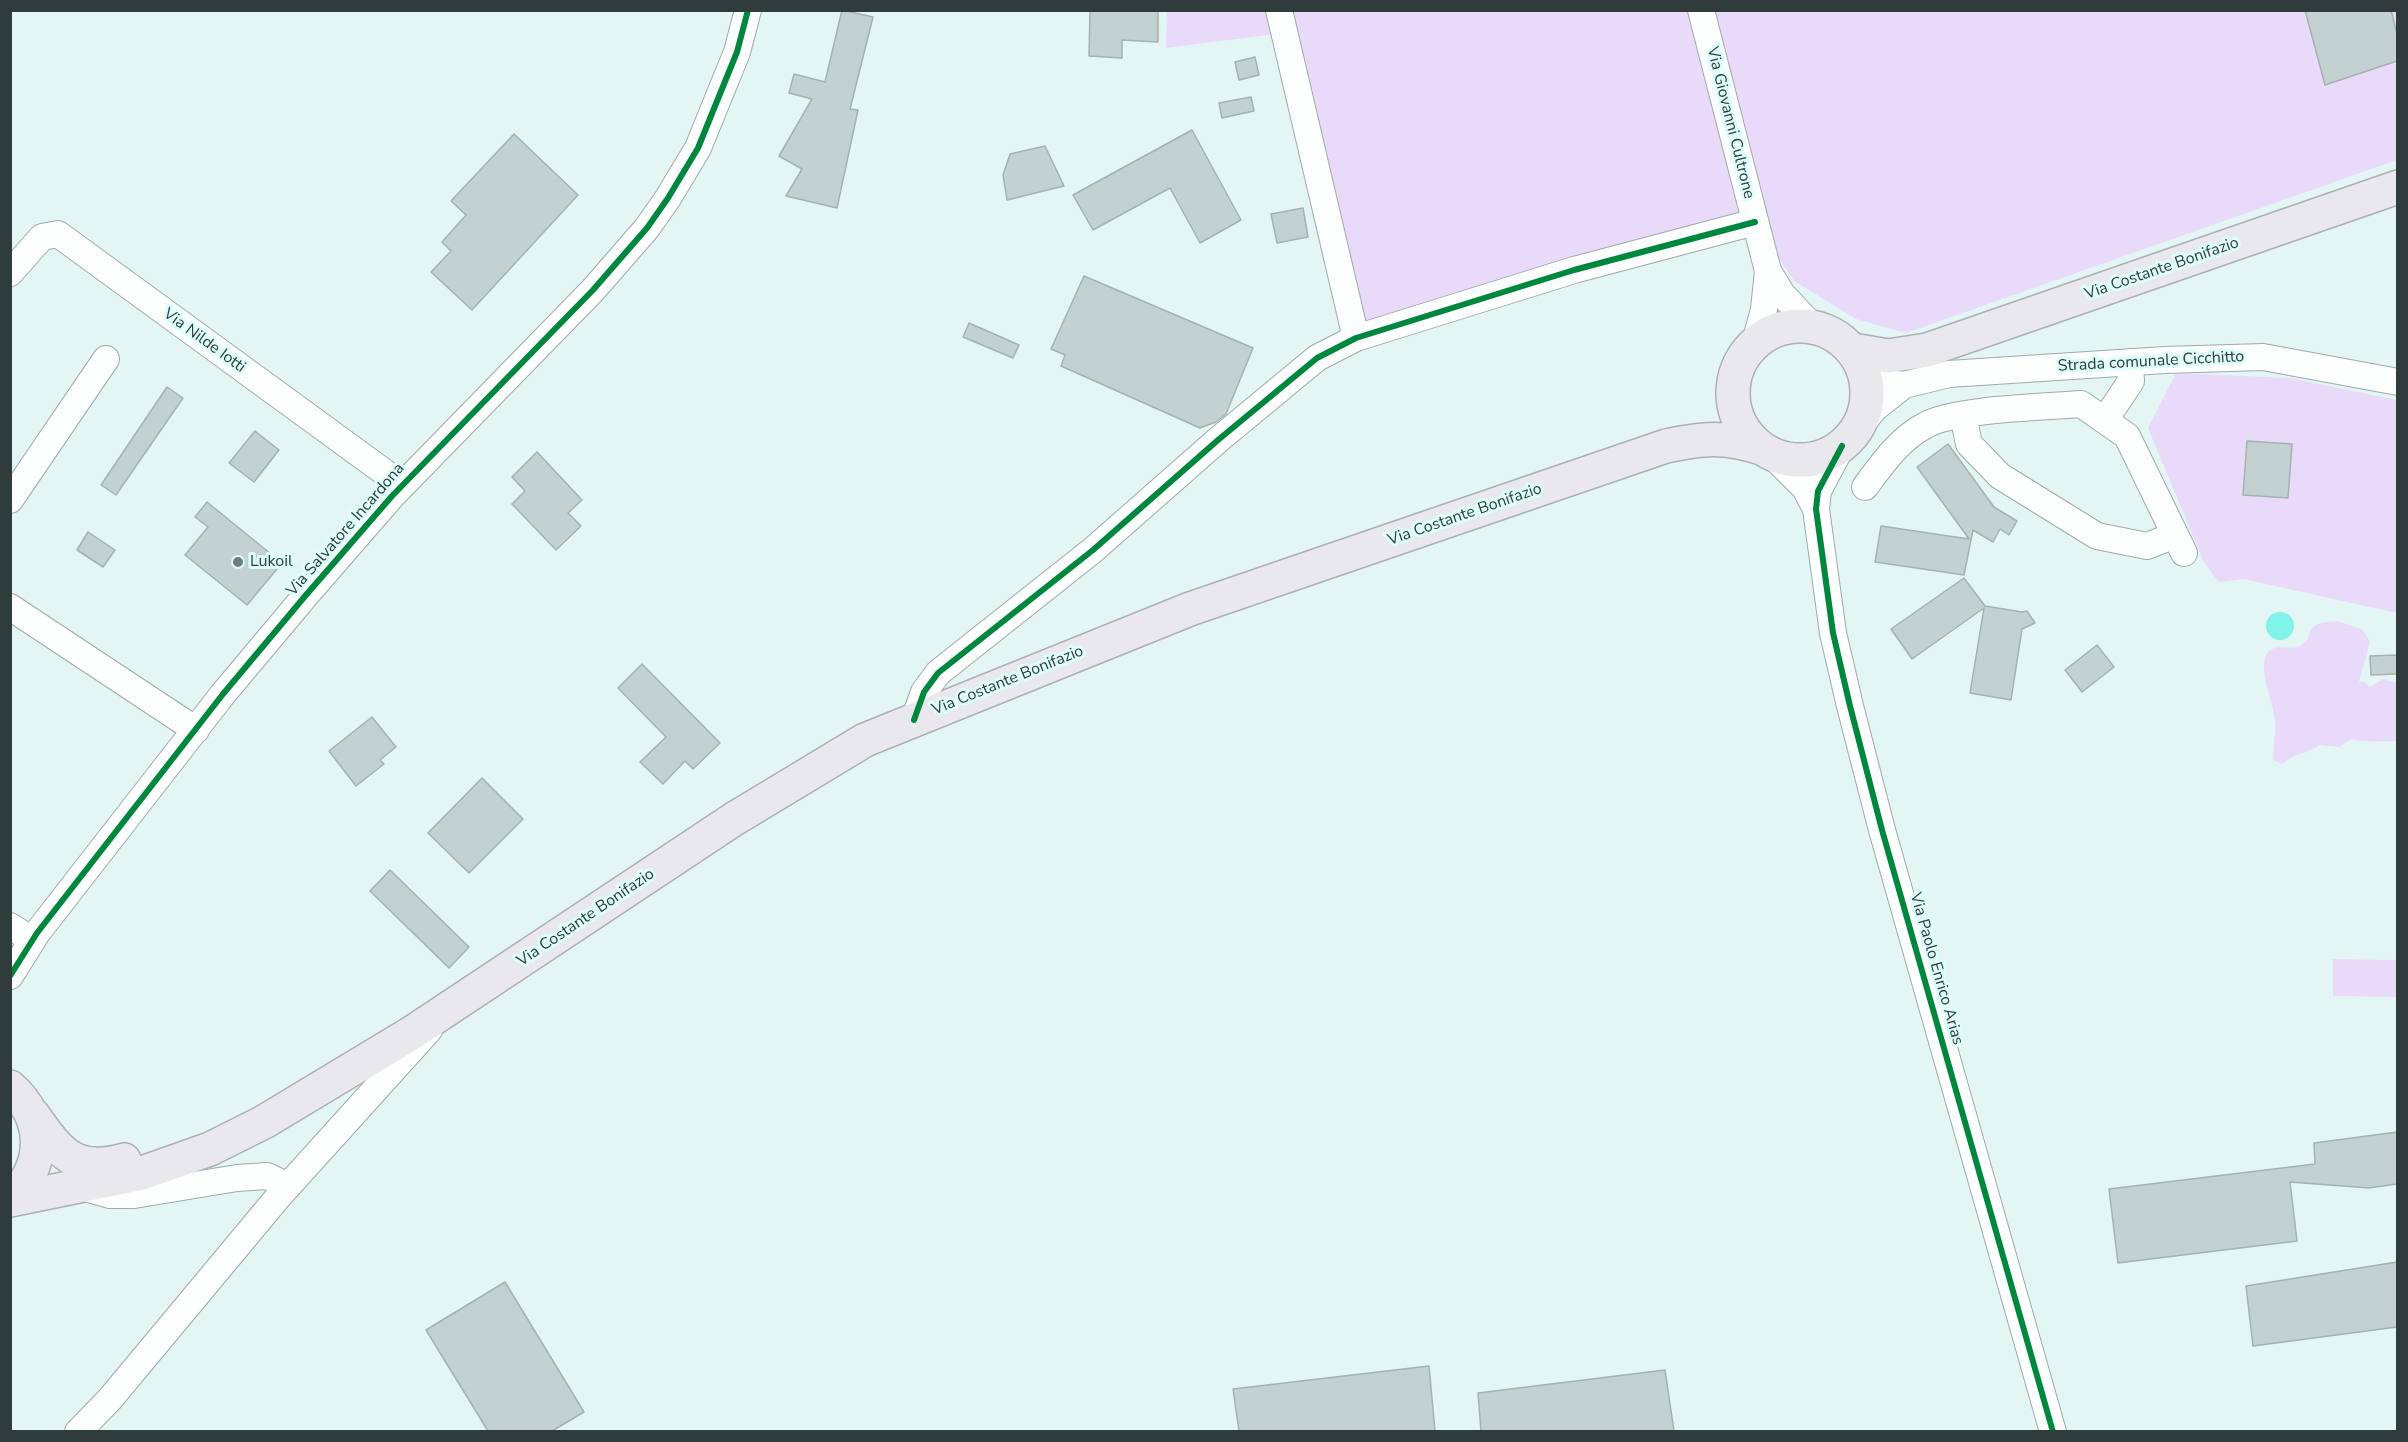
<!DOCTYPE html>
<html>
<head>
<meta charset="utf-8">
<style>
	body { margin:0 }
	#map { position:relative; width:2408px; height:1442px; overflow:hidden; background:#e4f6f4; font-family:"Nunito Sans",sans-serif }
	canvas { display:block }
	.frame { position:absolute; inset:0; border:12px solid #303c3b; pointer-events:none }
</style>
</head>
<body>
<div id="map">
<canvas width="2408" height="1442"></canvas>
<div class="frame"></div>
</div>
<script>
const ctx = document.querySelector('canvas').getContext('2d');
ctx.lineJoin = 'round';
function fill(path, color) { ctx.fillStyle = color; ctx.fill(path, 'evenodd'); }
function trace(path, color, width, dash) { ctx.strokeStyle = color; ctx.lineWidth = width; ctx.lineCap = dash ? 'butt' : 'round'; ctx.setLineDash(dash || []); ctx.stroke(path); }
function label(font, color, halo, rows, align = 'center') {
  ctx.font = font + ' "Nunito Sans",sans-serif'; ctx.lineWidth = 6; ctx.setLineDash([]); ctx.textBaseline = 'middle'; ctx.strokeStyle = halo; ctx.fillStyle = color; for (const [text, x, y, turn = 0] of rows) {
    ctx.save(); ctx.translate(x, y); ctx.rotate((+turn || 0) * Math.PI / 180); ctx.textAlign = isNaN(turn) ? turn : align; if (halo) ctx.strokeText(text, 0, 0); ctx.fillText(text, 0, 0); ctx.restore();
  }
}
const green = new Path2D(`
	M1167 10 2397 11V160L1906 333 1856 319 1794 281 1755 222 1356 338 1284 33 1166 48Z
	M2176 373 2290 378 2397 400V613L2244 579 2218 582 2203 560 2148 428Z
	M2338 621 2363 630 2370 642 2359 682H2365L2370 687 2383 679 2397 683V741C2388 742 2360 742 2351 739L2339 747 2320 745C2307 754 2294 753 2282 764L2273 760C2273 745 2277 729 2274 714 2272 700 2256 663 2269 651 2278 643 2291 651 2300 646 2318 636 2298 623 2338 621Z
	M2333 959 2397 960V997L2333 996Z`);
const water = new Path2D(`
	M2266 626a14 14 0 1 1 28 0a14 14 0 1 1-28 0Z`);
const building = new Path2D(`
	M842 10 873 17 850 109 858 110 837 208 786 196 802 169 779 156 812 99 789 93 794 74 825 82Z
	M1090 10H1158V42L1122 40V58L1089 56Z
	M2305 10H2391L2397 34V61L2325 85Z
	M1255 57 1259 75 1239 80 1235 62Z
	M1251 97 1254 111 1222 118 1219 103Z
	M1192 130 1241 220 1200 243 1170 188 1093 230 1073 195Z
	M514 134 578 195 472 310 431 272 451 251 442 242 466 215 451 201Z
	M1045 146 1064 186 1007 200 1003 175 1010 154Z
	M1303 208 1308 237 1277 243 1271 214Z
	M1084 276 1253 348 1226 414 1216 422 1200 428 1061 366 1065 355 1051 349Z
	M969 323 1019 345 1013 358 963 337Z
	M167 387 183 398 116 495 101 485Z
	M255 431 279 450 254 482 229 463Z
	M2247 441 2292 444 2288 498 2243 495Z
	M1948 444 1994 507 2017 521 2009 535 2000 529 1993 542 1973 530 1964 575 1875 562 1881 526 1969 539 1917 467Z
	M537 452 582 500 568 513 581 526 556 550 512 504 525 491 512 477Z
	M207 502 282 563 247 605 185 555 208 527 195 517Z
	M88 532 115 550 103 567 77 550Z
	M1964 578 1985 606 2022 612 2027 611 2035 623 2022 629 2011 700 1970 693 1984 608 1912 659 1891 629Z
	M2097 645 2114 667 2082 692 2065 670Z
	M2397 655V674L2371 675 2370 656Z
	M642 664 720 743 693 769 685 761 663 784 640 762 666 737 618 688Z
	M372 717 396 747 380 760 384 764 356 786 329 751Z
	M482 778 523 819 469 873 428 833Z
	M390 870 469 947 449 968 370 891Z
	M2397 1132V1184L2369 1188 2290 1182 2297 1241 2118 1263 2109 1189 2315 1164 2314 1143Z
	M2397 1262V1327L2253 1346 2246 1286Z
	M505 1282 584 1412 552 1431H488L426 1330Z
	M1429 1366 1435 1431H1239L1233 1389Z
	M1665 1370 1674 1431H1481L1478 1393Z`);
const minor = new Path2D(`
	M1279 10 1356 338
	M1701 10 1768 271 1764 309 1755 343
	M1768 271 1782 294 1811 325
	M10 273 42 237 58 234 402 485
	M1866 374 1886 383 1904 385
	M1963 415 1969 444 2000 476 2097 536 2147 546 2175 535
	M2105 420 2131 381 2130 362
	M1855 432 1875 408 1904 385 1949 374 2165 360 2263 357 2398 382
	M1842 446 1818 491 1816 509 1833 633 1850 706 1882 830 2053 1432
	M1768 451 1805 488 1816 509
	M1865 487C1883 463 1899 439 1926 425 1953 409 2046 407 2081 404L2127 436 2184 553
	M10 500 106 359
	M10 607 196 730
	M914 720 924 692 938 673 1093 550 1218 440 1317 358 1356 338 1574 270 1755 222
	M10 926 32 940
	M10 976 37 933 223 694 306 595 392 496 593 290 647 228 668 198 698 148 737 52 748 10
	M82 1187 110 1195H134L237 1178 267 1176 288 1186
	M78 1432 110 1399 279 1196 429 1030`);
const major = new Path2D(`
	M1733 393a67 67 0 1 1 134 0a67 67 0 1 1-134 0Z
	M1853 350 1888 356 1927 350 2398 187
	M10 1087C47 1119 46 1167 10 1199
	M33 1115C60 1153 75 1174 124 1160
	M10 1200 142 1173 210 1149 264 1122 410 1034 734 819 865 740 1190 609 1666 446C1704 438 1724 436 1761 448`);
const cycleway = new Path2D(`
	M1842 446 1818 491 1816 509 1833 633 1850 706 1882 830 2053 1432
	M914 720 924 692 938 673 1093 550 1218 440 1317 358 1356 338 1574 270 1755 222
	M10 976 37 933 223 694 306 595 392 496 593 290 647 228 668 198 698 148 737 52 748 10`);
const markers = [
	[238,562,6,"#6f7d7c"]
];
const streetNames = [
	["Via Giovanni Cultrone",1730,123,76],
	["Via Costante Bonifazio",2162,269,-19],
	["Via Nilde Iotti",204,341,36],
	["Strada comunale Cicchitto",2151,362,-3],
	["Via Costante Bonifazio",1465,515,-19],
	["Via Salvatore Incardona",346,530,-49],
	["Via Costante Bonifazio",1008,681,-22],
	["Via Costante Bonifazio",586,918,-34],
	["Via Paolo Enrico Arias",1936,969,74]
];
const poiNames = [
	["Lukoil",250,562]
];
fill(green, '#eadafa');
fill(water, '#82f3eb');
fill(building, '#c3d1d0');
trace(building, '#a4b2b1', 1.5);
trace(minor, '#9dabaa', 28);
trace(major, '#adafb8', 36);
trace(minor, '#fbfefd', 26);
trace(major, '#e9e8ec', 33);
trace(cycleway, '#00873e', 6);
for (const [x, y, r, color] of markers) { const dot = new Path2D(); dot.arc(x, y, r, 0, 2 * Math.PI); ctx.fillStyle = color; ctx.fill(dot); trace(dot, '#ddfdfa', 2); }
label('16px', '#303c3b', '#ddfdfa', streetNames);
label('16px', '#303c3b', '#ddfdfa', poiNames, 'left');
</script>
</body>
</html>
